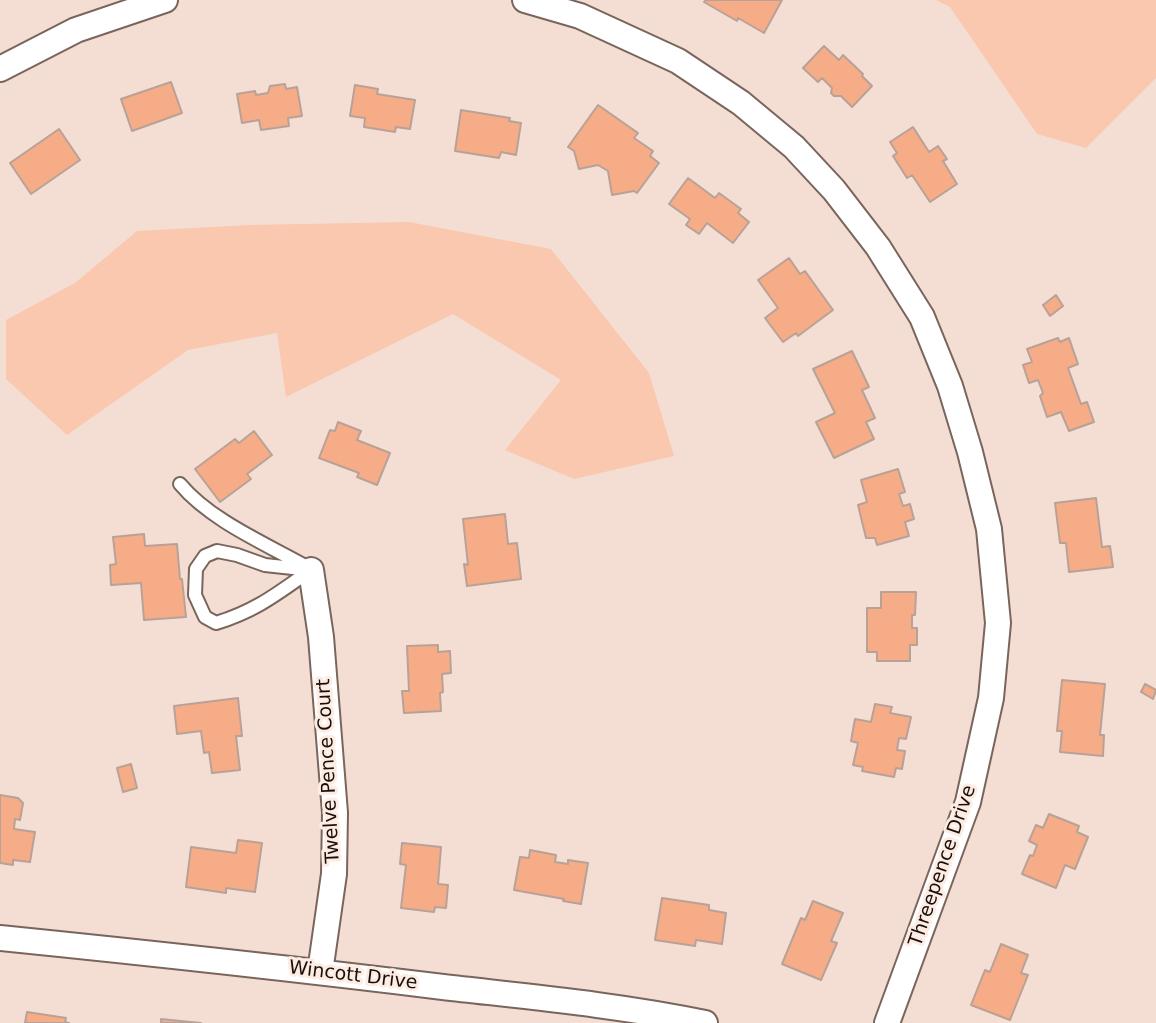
<!DOCTYPE html>
<html>
<head>
<meta charset="utf-8">
<style>
	body { margin:0 }
	canvas { display:block; background:#f4ddd2 }
</style>
</head>
<body>
<canvas width="1156" height="1023"></canvas>
<script>
const ctx = document.querySelector('canvas').getContext('2d');
ctx.lineJoin = 'round';
function fill(path, color) { ctx.fillStyle = color; ctx.fill(path, 'evenodd'); }
function trace(path, color, width, dash) { ctx.strokeStyle = color; ctx.lineWidth = width; ctx.lineCap = dash ? 'butt' : 'round'; ctx.setLineDash(dash || []); ctx.stroke(path); }
function label(font, color, halo, rows, align = 'center') {
  ctx.font = font + ' "DejaVu Sans",sans-serif'; ctx.lineWidth = 6; ctx.setLineDash([]); ctx.textBaseline = 'middle'; ctx.strokeStyle = halo; ctx.fillStyle = color; for (const [text, x, y, turn = 0] of rows) {
    ctx.save(); ctx.translate(x, y); ctx.rotate((+turn || 0) * Math.PI / 180); ctx.textAlign = isNaN(turn) ? turn : align; if (halo) ctx.strokeText(text, 0, 0); ctx.fillText(text, 0, 0); ctx.restore();
  }
}
const green = new Path2D(`
	M936 0H1156V78L1086 148 1037 134 950 7Z
	M409 222 551 249 649 373 674 456 574 479 505 450 561 380 453 314 286 397 277 333 188 350 67 435 6 379V320L75 283 137 231 250 225Z`);
const building = new Path2D(`
	M706 0H782L764 33 738 18 737 21 704 2Z
	M824 46 839 60 843 55 863 74 862 76 872 86 852 107 841 96H834L831 93 832 88 822 78 818 82 803 68Z
	M171 82 182 113 132 131 121 99Z
	M285 84 286 89 297 87 302 116 288 118 289 126 261 130 259 120 242 123 237 94 255 91 256 95 268 93 270 86Z
	M355 85 378 89 377 94 415 100 410 129 396 127 395 132 364 127 365 118 350 116Z
	M598 105 638 133 634 138 653 151 650 156 659 163 637 193 634 191 612 195 608 171 598 165 579 169 574 151 568 147Z
	M461 110 510 118 509 121 521 123 516 155 501 152 499 158 455 151Z
	M913 127 929 152 938 146 947 159 943 161 957 184 930 202 912 175 907 178 893 156 897 153 890 142Z
	M59 129 80 160 31 194 10 163Z
	M688 178 715 198 719 193 741 209 738 213 749 222 733 243 707 223 699 234 686 225 690 219 669 204Z
	M789 258 800 274 805 271 833 310 798 336 796 333 783 342 765 318 778 308 758 280Z
	M1056 295 1063 306 1050 316 1043 305Z
	M1058 338 1060 342 1069 338 1078 364 1068 368 1081 404 1087 402 1094 422 1069 431 1061 412 1047 417 1040 396 1043 393 1038 380 1029 383 1023 365 1032 362 1027 349Z
	M852 351 869 387 862 390 875 418 866 422 874 439 834 458 816 422 835 413 813 369Z
	M338 422 361 431 357 440 390 453 377 485 357 477 359 473 319 458 330 430 335 431Z
	M254 431 272 455 247 474 251 479 220 502 195 469 235 439 239 443Z
	M898 469 905 492 899 494 903 506 910 504 914 519 905 522 909 536 877 545 875 538H866L858 505 867 502 861 480Z
	M1096 498 1102 547 1110 546 1113 567 1069 572 1066 543H1060L1055 503Z
	M505 514 508 544 517 543 521 579 467 586 464 564 468 565 463 519Z
	M144 534 145 546 177 544 180 579H182L186 617 144 620 141 583 111 585 110 565 116 564 113 537Z
	M881 592H916L915 615H912V628H917V645H910V661H877V652H867V608H881Z
	M438 645V652L450 651 451 673 442 674 443 692 440 693 441 711 404 713 402 691H409L407 646Z
	M1062 680 1105 684 1100 735H1104L1103 756 1060 752 1062 731H1057Z
	M1145 684 1156 690 1153 699 1141 692Z
	M238 698 242 736H236L240 770 212 773 209 752 204 753 201 731 177 734 174 706Z
	M875 704 892 707 890 713 911 717 906 739 899 738 897 750 905 751 902 769 896 768 894 777 862 771 863 767 853 765 858 743 851 741 855 719 871 722Z
	M131 764 137 788 123 792 117 768Z
	M0 795 18 798 23 803 20 820 15 819 14 829 35 832 30 862 13 860V865L0 863Z
	M1049 814 1079 826 1077 832 1088 837 1075 869 1065 865 1056 888 1022 874 1030 855 1033 856 1037 845 1029 841 1036 825 1043 828Z
	M238 840 262 843 255 892 226 888V893L186 887 191 847 236 853Z
	M402 843 441 847 438 884 448 885 446 908 435 907 434 912 401 908 406 865 400 864Z
	M530 850 556 855 555 862 568 864V860L588 863 581 904 563 901 564 899 514 890 520 857 529 858Z
	M662 898 709 905V910L726 913 722 944 696 940 695 946 655 940Z
	M813 901 843 913 831 941 837 943 821 980 782 964 801 918 805 920Z
	M1001 944 1028 955 1021 973 1028 975 1010 1020 971 1005 985 970 990 972Z
	M27 1012 66 1018 65 1022 69 1023H25Z
	M161 1019 201 1023H161Z`);
const lane = new Path2D(`
	M180 484C210 520 264 543 305 566
	M217 551 237 555 265 565 311 570C278 593 256 611 216 623L205 617 195 595 196 569 205 556Z`);
const street = new Path2D(`
	M525 0 580 16 678 61 741 103 794 147 834 190 878 247 922 317 950 386 970 452 989 529 998 623 991 698 968 802 887 1023
	M0 69 76 30 165 0
	M311 570 321 637 335 813 334 874 320 972
	M0 938C148 953 295 969 443 987 530 997 619 1005 705 1023`);
const streetNames = [
	["Twelve Pence Court",329,771,-93],
	["Threepence Drive",943,866,-71],
	["Wincott Drive",353,976,7]
];
fill(green, '#fac8af');
fill(building, '#f6ac87');
trace(building, '#b8a298', 2);
trace(lane, '#79655c', 16);
trace(street, '#79655c', 28);
trace(lane, '#fff', 12);
trace(street, '#fff', 24);
label('19px', '#170f0c', '#feece3', streetNames);
</script>
</body>
</html>
